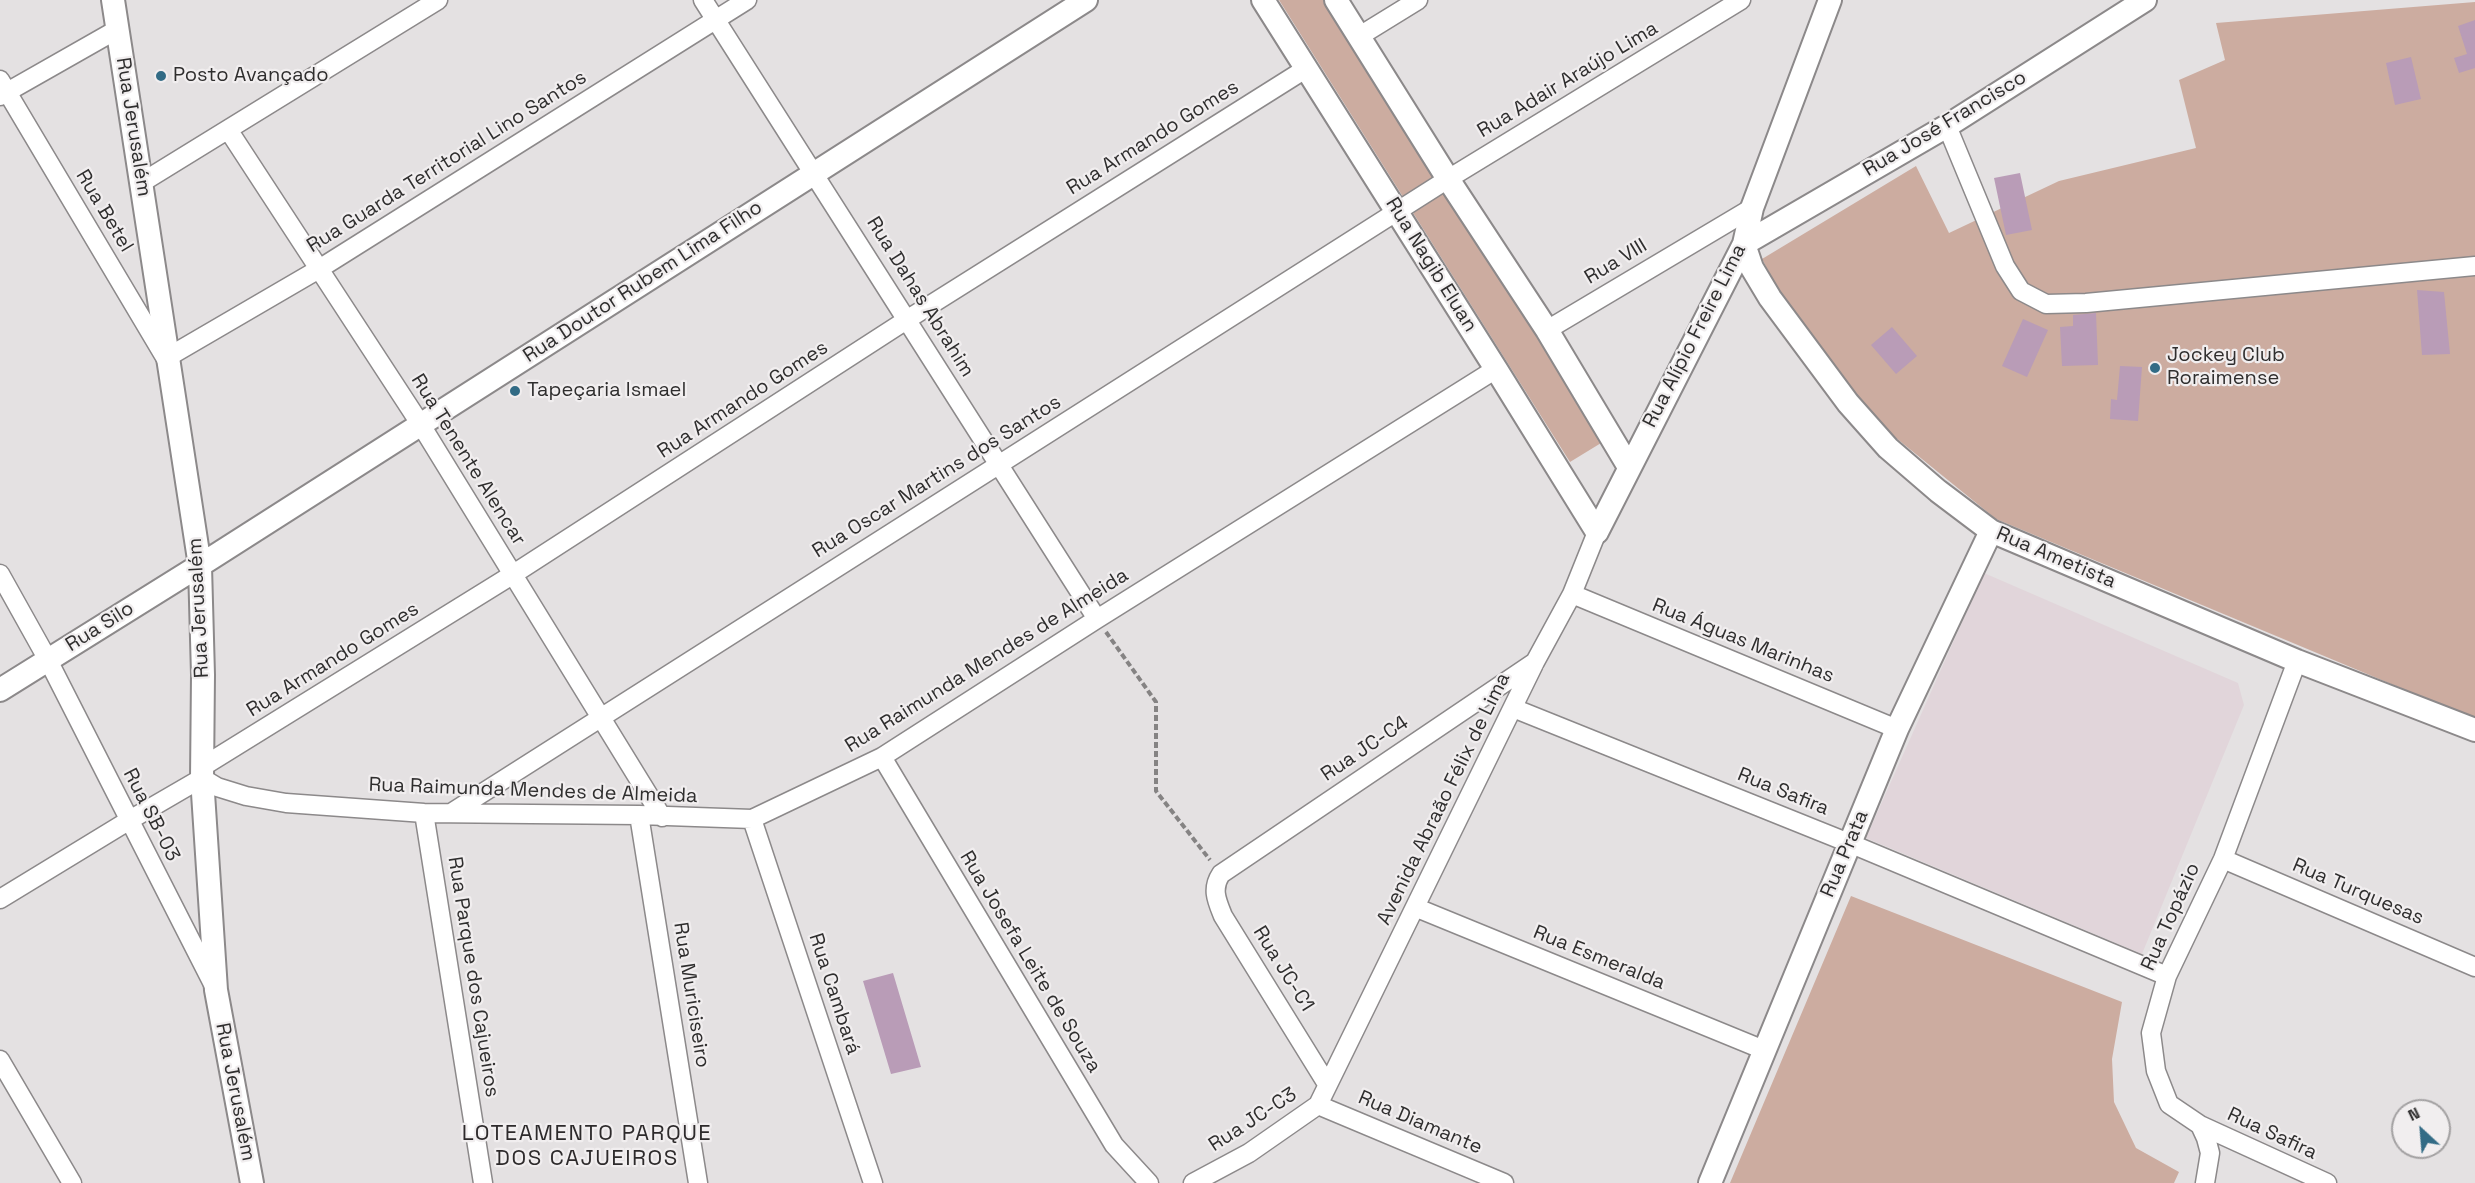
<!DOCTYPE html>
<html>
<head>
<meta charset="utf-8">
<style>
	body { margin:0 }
	#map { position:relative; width:2475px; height:1183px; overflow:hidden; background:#e4e1e2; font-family:"Space Grotesk",sans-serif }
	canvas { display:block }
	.north { position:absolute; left:2391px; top:1099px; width:60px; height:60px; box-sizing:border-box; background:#f1eeef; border:2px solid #a3a1a2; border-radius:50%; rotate:334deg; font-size:16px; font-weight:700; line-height:24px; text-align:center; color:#2f2e2e }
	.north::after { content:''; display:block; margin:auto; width:21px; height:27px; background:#326b85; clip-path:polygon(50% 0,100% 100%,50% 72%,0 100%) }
</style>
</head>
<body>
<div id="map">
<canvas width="2475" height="1183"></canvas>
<div class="north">N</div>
</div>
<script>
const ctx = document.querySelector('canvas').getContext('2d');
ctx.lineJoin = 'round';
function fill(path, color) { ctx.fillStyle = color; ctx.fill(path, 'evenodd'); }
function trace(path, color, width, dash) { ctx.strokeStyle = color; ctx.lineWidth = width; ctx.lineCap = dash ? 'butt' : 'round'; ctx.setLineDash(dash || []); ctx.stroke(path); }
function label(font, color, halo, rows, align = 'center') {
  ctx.font = font + ' "Space Grotesk",sans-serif'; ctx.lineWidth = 4.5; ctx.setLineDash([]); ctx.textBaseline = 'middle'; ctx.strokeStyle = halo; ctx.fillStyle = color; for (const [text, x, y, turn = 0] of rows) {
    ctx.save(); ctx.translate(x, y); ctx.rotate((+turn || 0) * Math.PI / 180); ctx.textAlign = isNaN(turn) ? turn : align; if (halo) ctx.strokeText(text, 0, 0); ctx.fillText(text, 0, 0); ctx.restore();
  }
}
const built = new Path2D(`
	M1984 573 2238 683 2244 705 2142 954 1866 838Z`);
const green = new Path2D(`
	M1279 0H1327L1606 440 1570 462Z
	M2475 2V719L1996 519 1880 425 1790 311 1762 259 1916 166 1949 233 2059 181 2196 148 2179 80 2225 60 2216 23Z
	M1851 896 2122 1002 2112 1059 2114 1102 2136 1148 2179 1172 2174 1183H1730Z`);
const building = new Path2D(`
	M2475 20V68L2459 73 2454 58 2467 54 2458 26Z
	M2411 57 2421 99 2395 105 2386 63Z
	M2020 173 2032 230 2006 235 1994 178Z
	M2417 290 2444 292 2450 354 2422 355Z
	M2096 313 2098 365 2062 366 2060 327 2073 326V315Z
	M2023 319 2048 330 2027 377 2002 366Z
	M1892 327 1917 356 1896 374 1871 345Z
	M2120 366 2142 367 2138 421 2110 419 2111 399 2117 400Z
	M893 973 921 1067 891 1074 863 981Z`);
const path = new Path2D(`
	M1106 632 1156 702V791L1210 860`);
const minor = new Path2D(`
	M703 0 1097 619
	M1358 37 1418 0
	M0 80 166 359
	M0 96 118 29
	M1947 126 2005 266 2021 291 2046 304 2086 303 2475 266
	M229 131 421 425 662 817
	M141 183 438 0
	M1547 330 1752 208
	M168 357 319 269 747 0
	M0 574 48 660 214 986
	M1572 594 1897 729
	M1513 708 1849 843 2167 976
	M882 757 1114 1145 1149 1183
	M202 767 512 575 908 319 1307 68
	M424 813 483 1183
	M451 813 1448 179 1741 0
	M639 815 698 1183
	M752 819 873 1183
	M2223 859 2475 967
	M0 899 128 821 202 778 217 787 246 796 286 803 424 813 639 815 752 819 882 757 1097 619 1496 369
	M1417 908 1764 1050
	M0 1060 72 1183
	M1327 1084 1223 916C1217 901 1211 889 1221 874L1535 662
	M1318 1105 1504 1183
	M2200 1125 2327 1183
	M1193 1183 1249 1153 1318 1105 1535 662 1572 594 1597 532
	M2205 1183 2210 1153 2206 1138 2200 1125 2169 1104 2156 1071 2151 1033 2167 976 2223 859 2297 661`);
const tertiary = new Path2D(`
	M113 0 200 566 203 675 202 778 216 990 252 1183
	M1263 0 1496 369 1597 532
	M1336 0 1448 179 1547 330 1629 467
	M1744 244 1752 268 1770 298 1848 403 1888 448 1938 491 1991 531 2297 661 2475 730
	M1744 244 1947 126 2145 0
	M1597 532 1744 244 1752 208 1830 0
	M0 690 210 559 1086 0
	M1710 1183 1897 729 1991 531`);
const markers = [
	[161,76,6,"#326b85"],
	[2155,368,6,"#326b85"],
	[515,391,6,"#326b85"]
];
const poiNames = [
	["Posto Avançado",173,76],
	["Jockey Club",2167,356],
	["Roraimense",2167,379],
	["Tapeçaria Ismael",527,391]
];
const streetNames = [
	["Rua Adair Araújo Lima",1568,80,-31],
	["Rua José Francisco",1945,124,-31],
	["Rua Jerusalém",133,127,81],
	["Rua Armando Gomes",1153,138,-32],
	["Rua Guarda Territorial Lino Santos",447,162,-32],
	["Rua Betel",104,211,59],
	["Rua VIII",1616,262,-31],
	["Rua Nagib Eluan",1431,265,58],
	["Rua Doutor Rubem Lima Filho",643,282,-33],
	["Rua Dahas Abrahim",920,297,58],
	["Rua Alípio Freire Lima",1695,336,-63],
	["Rua Armando Gomes",743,400,-33],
	["Rua Tenente Alencar",468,460,58],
	["Rua Oscar Martins dos Santos",937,477,-32],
	["Rua Ametista",2056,558,23],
	["Rua Jerusalém",199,608,-93],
	["Rua Silo",100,627,-32],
	["Rua Águas Marinhas",1743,641,22],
	["Rua Armando Gomes",333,660,-32],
	["Rua Raimunda Mendes de Almeida",987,661,-32],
	["Rua JC-C4",1365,749,-34],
	["Rua Raimunda Mendes de Almeida",533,791,2],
	["Rua Safira",1783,792,22],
	["Avenida Abraão Félix de Lima",1444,799,-64],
	["Rua SB-03",151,815,63],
	["Rua Prata",1845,854,-67],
	["Rua Turquesas",2358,892,23],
	["Rua Topázio",2171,917,-66],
	["Rua Esmeralda",1599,958,22],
	["Rua Josefa Leite de Souza",1030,962,59],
	["Rua JC-C1",1283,969,58],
	["Rua Parque dos Cajueiros",473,977,81],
	["Rua Cambará",834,994,72],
	["Rua Muriciseiro",691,995,81],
	["Rua Jerusalém",235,1092,79],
	["Rua JC-C3",1253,1120,-33],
	["Rua Diamante",1420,1123,23],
	["Rua Safira",2272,1134,25]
];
const quarterNames = [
	["LOTEAMENTO PARQUE",587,1134],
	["DOS CAJUEIROS",587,1159]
];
fill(built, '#e1d5da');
fill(green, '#ccaca0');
fill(building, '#b99cb7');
trace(minor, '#8c898a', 21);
trace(tertiary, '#8c898a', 26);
trace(path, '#858383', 4, [6, 3]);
trace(minor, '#fff', 18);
trace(tertiary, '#fff', 22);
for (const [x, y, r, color] of markers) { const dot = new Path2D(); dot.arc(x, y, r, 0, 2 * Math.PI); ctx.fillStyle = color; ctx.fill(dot); trace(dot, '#f1eeef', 2); }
label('20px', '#2f2e2e', '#f1eeef', poiNames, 'left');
label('20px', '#2f2e2e', '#f1eeef', streetNames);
ctx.letterSpacing = '1.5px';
label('22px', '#2d2a2b', '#f1eeef', quarterNames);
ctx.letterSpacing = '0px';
</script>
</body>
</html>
